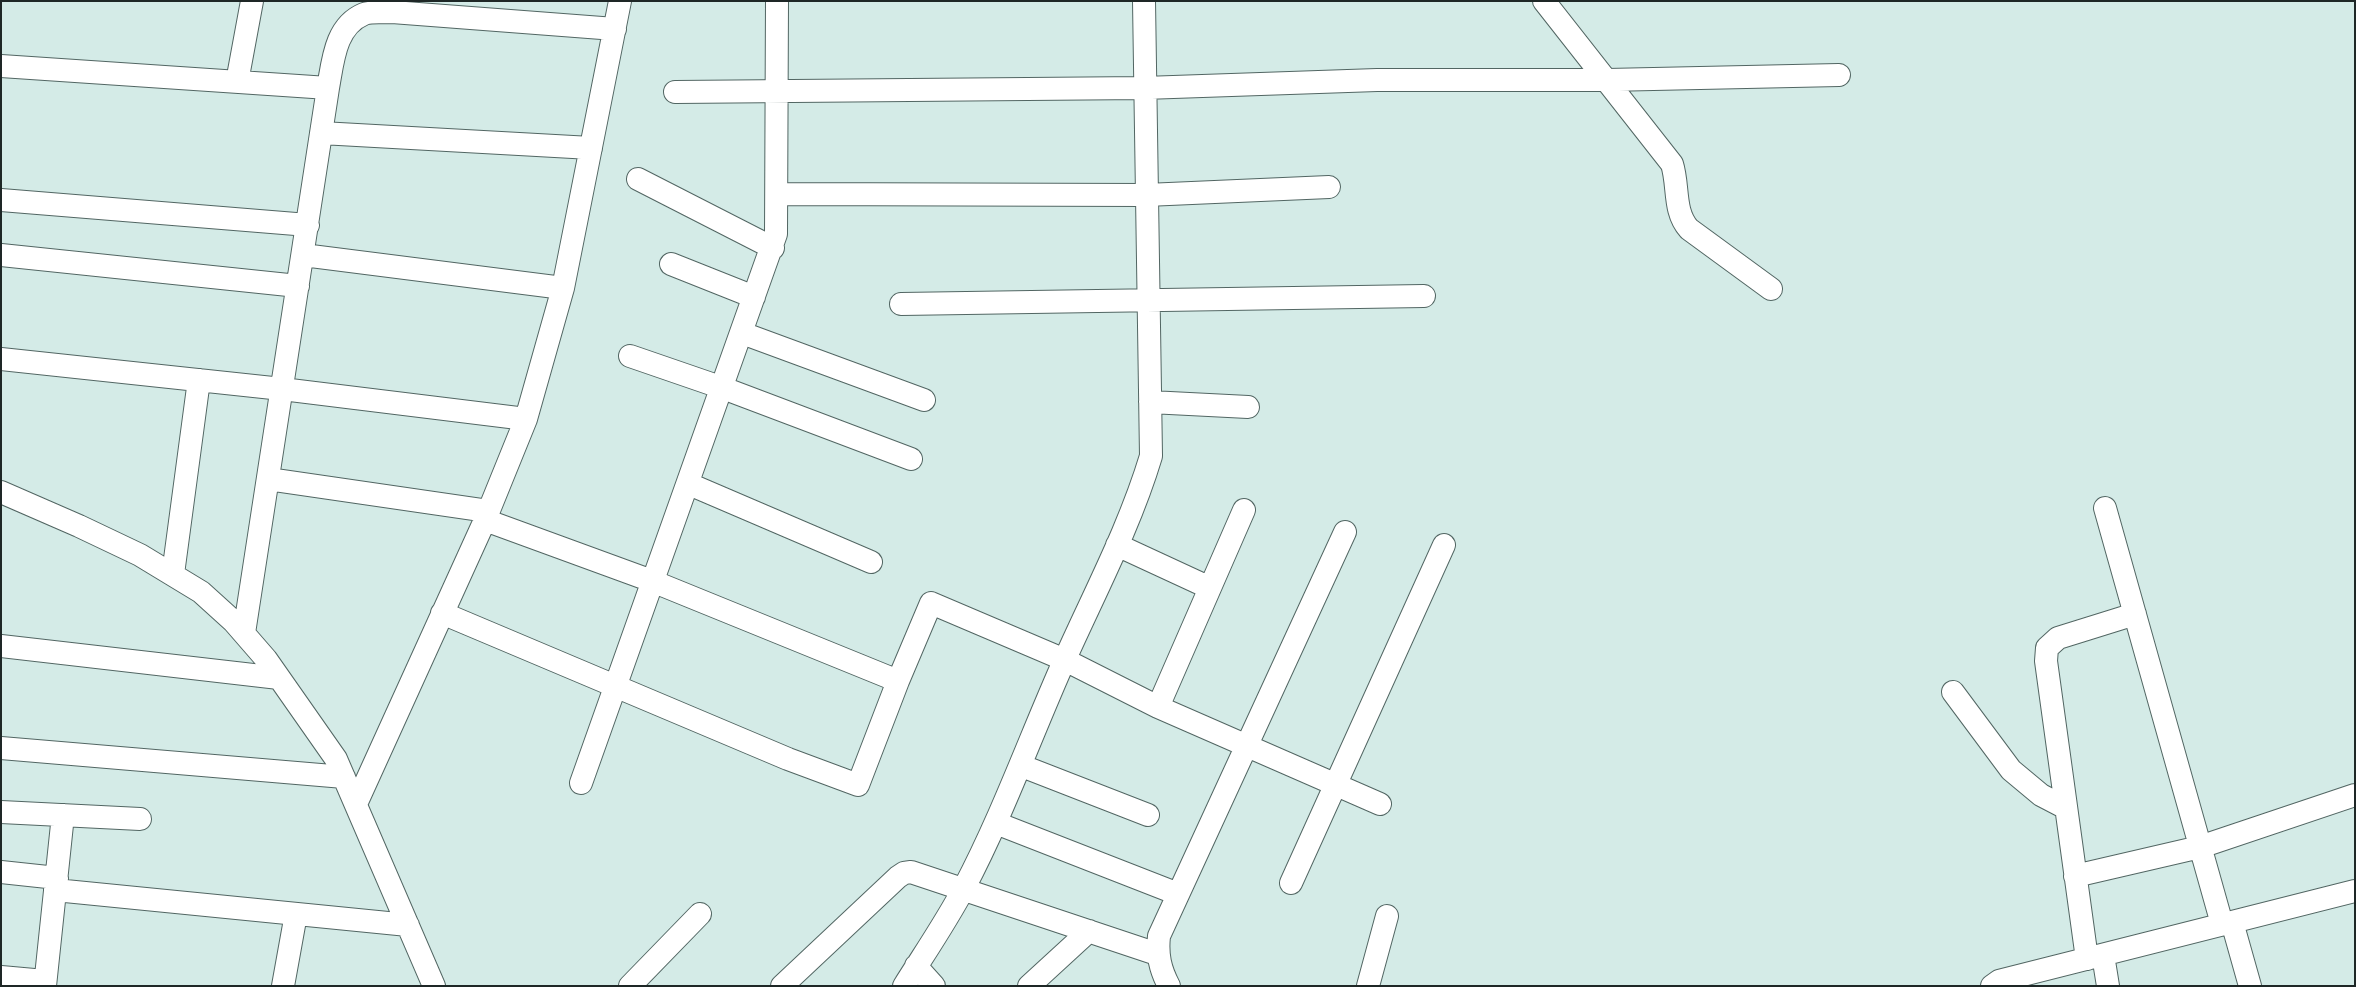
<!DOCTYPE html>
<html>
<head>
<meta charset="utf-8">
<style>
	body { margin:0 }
	#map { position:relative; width:2356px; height:987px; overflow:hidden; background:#d4ebe7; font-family:"DejaVu Sans",sans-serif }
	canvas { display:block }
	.frame { position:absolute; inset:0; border:2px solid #1e2726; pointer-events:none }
</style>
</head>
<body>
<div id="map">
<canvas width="2356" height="987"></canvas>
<div class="frame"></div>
</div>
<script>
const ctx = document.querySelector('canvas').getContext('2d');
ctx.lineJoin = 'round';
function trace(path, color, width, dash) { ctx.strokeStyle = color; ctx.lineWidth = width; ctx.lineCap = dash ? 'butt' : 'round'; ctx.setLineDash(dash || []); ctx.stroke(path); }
const minor = new Path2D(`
	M1544 1 1672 164C1679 186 1673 211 1689 229L1771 289
	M1 66 328 88
	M237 82 252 1
	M675 92 1144 88 1377 80H1607L1839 75
	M321 133 591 148
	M638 179 773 248
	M777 194 1146 195 1329 187
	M1 200 308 225
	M1 255 298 286
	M303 255 563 288
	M671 264 754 297
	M901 304 1424 296
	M742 333 924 400
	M630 356 723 388 911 459
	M1 359 282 389 526 419
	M1150 402 1248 407
	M268 479 488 511
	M689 484 871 562
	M1 492 79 526 140 555 201 592 233 621 266 659 336 759 434 986
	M2105 508 2222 924
	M485 520 652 581 898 681 931 603 1065 660 1158 707 1380 804
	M1117 545 1210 588
	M173 574 199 380
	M442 613 788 759 858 785 898 681
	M244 633 328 88C333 61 335 26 364 14 371 11 384 13 392 12L615 29
	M1 646 279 678
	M1953 692 2011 770 2041 795 2066 808
	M1158 707 1244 510
	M1 748 344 777
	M1022 766 1148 815
	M581 783 776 234 777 1
	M356 804 485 520 526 419 563 288 620 1
	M1 812 140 819
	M996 823 1178 894
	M1 872 57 878
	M2075 876 2200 847 2355 795
	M1291 883 1444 545
	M55 890 408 925
	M2232 922 2250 986
	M2103 955 2108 986
	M2087 959 2046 661 2047 648 2058 638 2135 614
	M916 966 934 986
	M1 977 45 981
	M45 986 63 815
	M283 986 296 914
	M630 986 700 914
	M782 986 898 877 904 873 911 872 1157 954
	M904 986C924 954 946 922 964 888 1003 814 1031 735 1065 659 1095 592 1130 526 1151 456L1144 1
	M1029 986 1089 931
	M1169 986C1160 969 1157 955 1159 936L1345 532
	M1368 986 1387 916
	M1992 986 1999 981 2355 891`);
trace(minor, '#526663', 24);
trace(minor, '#fff', 22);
</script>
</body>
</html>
